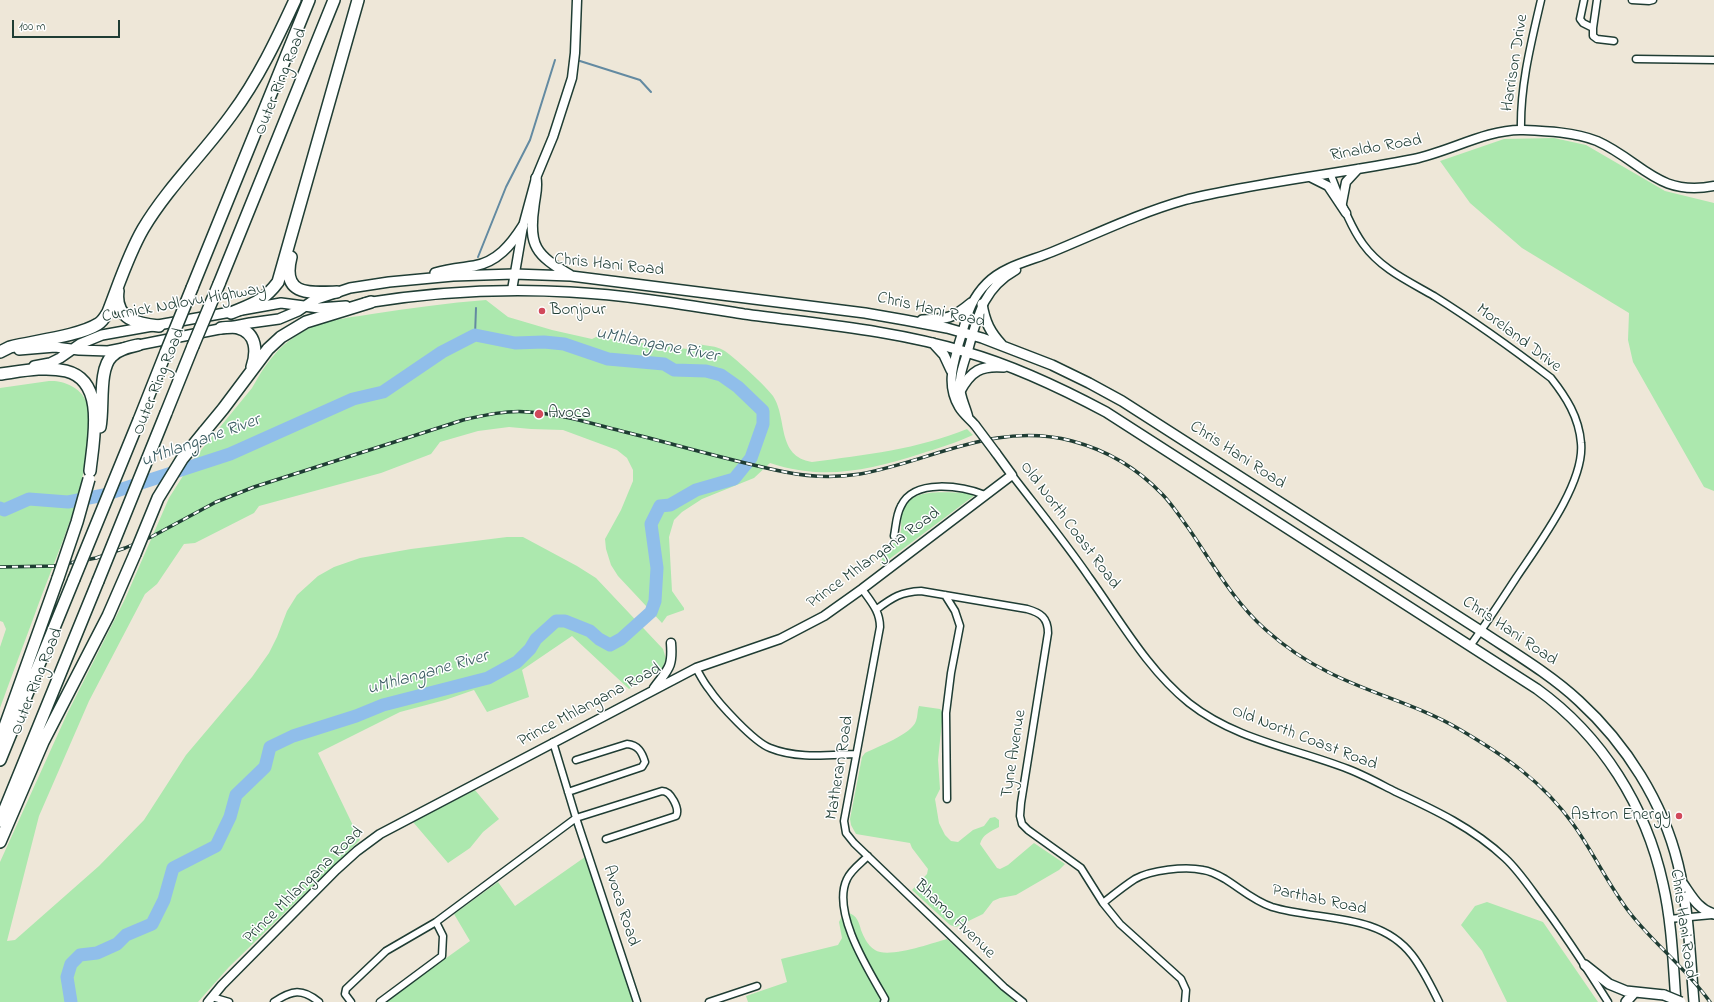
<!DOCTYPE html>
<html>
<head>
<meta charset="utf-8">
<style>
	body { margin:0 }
	#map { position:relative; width:1714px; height:1002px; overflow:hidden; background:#eee7d8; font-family:"Indie Flower",sans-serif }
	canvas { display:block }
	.scale { position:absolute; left:12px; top:20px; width:108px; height:18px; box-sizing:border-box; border:2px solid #1f3d34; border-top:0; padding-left:5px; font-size:12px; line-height:14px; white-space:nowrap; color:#1f3d34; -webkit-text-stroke:3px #fff; paint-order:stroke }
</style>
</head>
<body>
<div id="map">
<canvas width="1714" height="1002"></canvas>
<div class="scale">100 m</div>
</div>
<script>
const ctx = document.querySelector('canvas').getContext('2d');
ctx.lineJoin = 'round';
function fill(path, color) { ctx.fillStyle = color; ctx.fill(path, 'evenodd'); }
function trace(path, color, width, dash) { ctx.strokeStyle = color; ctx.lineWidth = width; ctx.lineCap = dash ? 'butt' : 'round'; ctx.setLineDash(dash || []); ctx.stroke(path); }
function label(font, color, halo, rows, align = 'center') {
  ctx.font = font + ' "Indie Flower",sans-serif'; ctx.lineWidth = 3; ctx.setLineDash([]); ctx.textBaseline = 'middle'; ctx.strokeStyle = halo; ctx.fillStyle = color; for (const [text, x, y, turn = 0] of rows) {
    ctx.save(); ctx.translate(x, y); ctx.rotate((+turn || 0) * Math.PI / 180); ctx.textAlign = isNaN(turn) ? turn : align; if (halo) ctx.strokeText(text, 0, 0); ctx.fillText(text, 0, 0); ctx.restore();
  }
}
const green = new Path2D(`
	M1554 138 1586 145 1665 191 1714 203V491L1704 487 1633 362 1628 340 1629 313 1522 248 1470 203 1440 161 1504 139Z
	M486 300 508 317 552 330 592 339 596 337 695 350 699 344C706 346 717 346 723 350 731 354 768 388 773 396 788 419 776 456 812 462 864 455 919 449 967 429L973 435C956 443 938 448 920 454 869 470 823 481 770 463L754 478 702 499 682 512 674 520 669 537 672 591 684 608V610L667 616 662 623 618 576 611 565 606 549 605 539 621 510 633 481V470L627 458 617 450 563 430 531 429 509 427 478 431 440 442 431 454 381 473 259 506 254 513 195 543 184 544 157 584 145 594 89 701 39 816 7 941 15 940 99 866 144 820 186 755 252 677 269 653 277 637 287 611 297 595 318 576 334 567 360 558 411 549 507 537H523L577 566 596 578 663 649 666 659 662 669 629 689 572 636 522 670 529 697 487 712 474 690 445 700 400 712 318 753 360 840 229 967 198 1002H0V862L67 714 125 599 169 498 193 460 252 388C264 366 277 347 299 334 321 320 347 318 372 314 410 308 448 303 486 300Z
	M49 381C63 380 80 387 86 401 90 410 89 420 89 428 87 488 61 545 40 600 27 636 13 672 0 708V647L6 629 3 622 0 621V388Z
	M965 493 975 495 880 566C882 560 883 552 888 547 892 544 897 542 899 537 903 529 900 520 902 512 909 487 945 493 965 493Z
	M919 706 940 709 943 712 938 760 940 789 935 799 939 823 945 835 951 841 958 842 973 830 984 826 990 818 995 817 999 820V827C990 832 983 834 980 844L997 868 1000 869 1008 865 1034 843 1065 864 1059 870 1016 895 1000 898 993 901 983 914 956 927 950 925 912 890 927 874 928 869 912 848 910 843 856 834 851 825 850 819 862 757 865 753C877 747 912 734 916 721 918 716 917 711 919 706Z
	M475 790 499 819 483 832 470 848 448 863 413 822Z
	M585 857 633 1002H385L470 941 454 914 498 882 515 906Z
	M1487 902 1543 922 1598 1002H1507L1482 951 1461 925 1475 906Z
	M849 913C857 916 859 922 861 930 864 937 867 945 875 950 888 959 932 943 947 939L1015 1002H748L746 996 787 982 781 959 838 945 842 938 839 922 842 916Z`);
const stream = new Path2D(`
	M580 61 640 80 651 92
	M478 257 506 187 530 140 555 60
	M475 335 476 308`);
const river = new Path2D(`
	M0 508 4 510 29 499 68 502 104 495 230 454 353 399 383 392 442 352 475 335 515 343 544 342 564 344 608 359 664 364 674 370 706 371 721 375 738 387 763 411V424L751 458 734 479 696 490 670 505 660 506 651 524 657 568 655 601 651 612 621 639 610 645 599 639 590 631 565 621H556L536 639 530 649 517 662 488 678 383 705 356 716 293 736 270 747 265 767 236 795 230 817 216 846 173 868 164 900 152 924 126 935 117 944 97 953 80 955 71 964 67 977 71 1002`);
const street = new Path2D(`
	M1584 0 1580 19 1583 23 1593 28
	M1597 0 1593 28V36L1597 39 1614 41
	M1632 0 1649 1 1653 0
	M1636 59 1714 60
	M1521 130C1520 86 1531 43 1541 0
	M1330 173C1340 197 1348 223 1363 244 1381 269 1408 281 1434 296 1474 321 1513 349 1551 378 1566 397 1579 417 1581 443 1585 483 1538 545 1516 578 1501 601 1486 624 1470 646
	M1012 475C1038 509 1065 542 1089 577 1120 620 1147 669 1189 703 1236 740 1294 748 1348 769 1364 775 1380 784 1396 792 1435 810 1473 828 1505 858 1518 870 1528 885 1539 900 1564 933 1586 967 1608 1002
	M894 536C896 526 896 515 901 506 914 478 962 486 985 495
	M862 589C871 602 880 611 880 627L844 821 846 833 854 843 1004 987 1023 1002
	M945 595 955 611 960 626 951 673 946 713 947 799
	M877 609C893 597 901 592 921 591L1027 609C1041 613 1048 618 1048 633L1021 803 1020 816 1022 824 1028 830 1081 868 1103 903 1120 924 1181 979 1186 990 1185 1002
	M696 668C700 675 704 683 709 689 719 704 754 742 770 748 797 759 827 755 855 754
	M553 742 576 818 637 1002
	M568 792 642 767 645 762C642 752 638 745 627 744L576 760
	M868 856C861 863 851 870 847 879 831 912 869 971 885 999L884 1002
	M1103 903C1113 895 1124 886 1135 879 1151 870 1185 866 1203 870 1211 871 1218 875 1225 879 1241 889 1254 901 1272 907 1318 921 1379 912 1412 955 1423 969 1431 986 1439 1002
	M1669 919 1712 915
	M212 997 229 1002
	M274 1002C292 990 302 988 319 1002
	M351 1002 345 994 346 989 386 951 436 922 576 818 662 791C671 791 680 809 676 816L606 839
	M380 1002 442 956 443 936 436 922
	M709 1002 757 986`);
const secondary = new Path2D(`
	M1310 177 1328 186 1346 213
	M1342 203 1346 182 1358 169
	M512 290 523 226 536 178 553 137 572 78 575 53 577 0
	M968 416C965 404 958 393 960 380 961 369 966 357 969 347 978 314 984 288 1016 270
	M975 425C970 419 963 414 959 407 946 385 953 365 959 343 967 319 968 302 987 283 1004 266 1030 261 1052 252 1096 234 1139 213 1185 200 1200 196 1216 193 1232 190 1293 178 1354 171 1414 159 1448 152 1488 129 1522 130 1546 131 1574 132 1597 141 1642 161 1657 197 1714 186
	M654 688C668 669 673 668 671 643
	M208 1002 222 985 336 870 357 851 380 834 696 668 780 639 824 616 862 589 1012 475 996 453`);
const primary = new Path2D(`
	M536 178C538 188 535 196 534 206 528 246 536 255 570 275
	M435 273C448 269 461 268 474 266 497 262 511 245 523 226
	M365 303C433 292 501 288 570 292 628 295 687 305 744 314 818 324 894 330 966 352 1015 366 1061 388 1106 412L1537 689C1602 736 1646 806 1663 884 1672 923 1673 963 1676 1002
	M982 304C985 322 990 332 1002 345
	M922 320C947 319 952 319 971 303
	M933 343 944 355 951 370
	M19 350 55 347 79 350 108 351 250 323 279 319 298 311 314 300 350 288 389 282 453 276 514 274 571 276 865 313 905 320 947 328 982 338 1052 365 1089 383 1122 401 1481 631C1514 653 1550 674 1579 701 1626 744 1663 802 1678 864 1689 909 1690 956 1694 1002
	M34 366 50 363 60 358 80 344 102 335 281 303 319 308 346 306
	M960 391C971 371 981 365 1004 367
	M1683 884C1692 897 1698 909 1714 914
	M1585 965 1609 984 1626 991 1664 995
	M1626 1002 1634 993`);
const highway = new Path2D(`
	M291 257C281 296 309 293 337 292
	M219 284 334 0
	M192 288 309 0
	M118 291C114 319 138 324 159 326
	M231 313C252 304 263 302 278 282L358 0
	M221 328C226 328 233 326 238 328 257 333 257 352 252 367
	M0 352 10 347C34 341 79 336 98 324 103 321 105 317 108 312 119 284 128 255 143 229 168 187 204 153 232 114 258 79 277 39 295 0
	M1 374C22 371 45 366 66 371 107 381 93 441 90 471
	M166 413 193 346
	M139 420 166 352
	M100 427C104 408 98 369 112 356 119 349 129 347 138 345
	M204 432 223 409 268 349 281 337 306 322 371 302
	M0 740 58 578
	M0 760 74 579
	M0 821 98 581
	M0 842 43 742 108 616 135 554`);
const rail = new Path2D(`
	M0 567 54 566 96 558 125 548 151 537 216 502 254 487 463 420C485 415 507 410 529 412 562 414 593 424 625 432 678 445 731 461 785 472 810 477 835 478 860 474 932 461 995 421 1072 441 1106 450 1137 468 1162 494 1172 504 1180 517 1189 529 1213 564 1234 602 1266 630 1285 647 1306 661 1328 672 1371 694 1418 705 1459 729 1505 756 1542 781 1573 824 1594 853 1608 885 1630 913 1654 944 1687 969 1710 1002`);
const secondaryBridge = new Path2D(`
	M975 425 996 453`);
const primaryBridge = new Path2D(`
	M1664 995 1681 1002`);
const highwayBridge = new Path2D(`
	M193 346 219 284
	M166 352 192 288
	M135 554 158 498 182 459 204 432
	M58 578 77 522 89 479
	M74 579 139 420
	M98 581 166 413`);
const markers = [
	[542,311,4,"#d1495b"],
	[539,414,5,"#d1495b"],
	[1679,816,4,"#d1495b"]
];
const streetNames = [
	["Harrison Drive",1516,63,-81],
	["Outer Ring Road",282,82,-68],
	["Rinaldo Road",1376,149,-10],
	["Chris Hani Road",609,266,6],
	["Curnick Ndlovu Highway",184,304,-10],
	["Chris Hani Road",931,311,13],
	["Moreland Drive",1518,339,37],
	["Outer Ring Road",160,382,-68],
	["Chris Hani Road",1237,456,33],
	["Old North Coast Road",1069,526,53],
	["Prince Mhlangana Road",874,559,-36],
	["Chris Hani Road",1509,632,34],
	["Outer Ring Road",38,682,-68],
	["Prince Mhlangana Road",590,706,-28],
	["Old North Coast Road",1304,739,21],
	["Tyne Avenue",1015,754,-81],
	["Matheran Road",841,768,-81],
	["Prince Mhlangana Road",304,886,-44],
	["Parthab Road",1319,901,12],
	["Avoca Road",620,906,72],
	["Bhamo Avenue",954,920,44],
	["Chris Hani Road",1682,924,82]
];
const poiNames = [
	["Bonjour",550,311],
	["Avoca",548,414],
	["Astron Energy",1671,816,"right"]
];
const waterNames = [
	["uMhlangane River",657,346,11],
	["uMhlangane River",201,442,-20],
	["uMhlangane River",428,674,-16]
];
fill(green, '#ace8ae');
trace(stream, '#638aa1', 2);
trace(river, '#90beea', 13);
trace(street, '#1f3d34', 9);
trace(secondary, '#1f3d34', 11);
trace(primary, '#1f3d34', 12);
trace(highway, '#1f3d34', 14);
trace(street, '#fff', 6);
trace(secondary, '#fff', 8);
trace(primary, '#fff', 9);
trace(highway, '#fff', 11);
trace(rail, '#1f3d34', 3.5);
trace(rail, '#fff', 2, [6]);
trace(secondaryBridge, '#1f3d34', 11, []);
trace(primaryBridge, '#1f3d34', 12, []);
trace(highwayBridge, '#1f3d34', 14, []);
trace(secondaryBridge, '#fff', 8);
trace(primaryBridge, '#fff', 9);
trace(highwayBridge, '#fff', 11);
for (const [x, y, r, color] of markers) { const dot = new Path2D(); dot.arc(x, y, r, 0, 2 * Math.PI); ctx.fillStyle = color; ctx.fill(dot); trace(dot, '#fff', 1.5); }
label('17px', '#1f3d34', '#fff', streetNames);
label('17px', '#1f3d34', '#fff', poiNames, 'left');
label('italic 18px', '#3b5d62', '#fff', waterNames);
</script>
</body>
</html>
